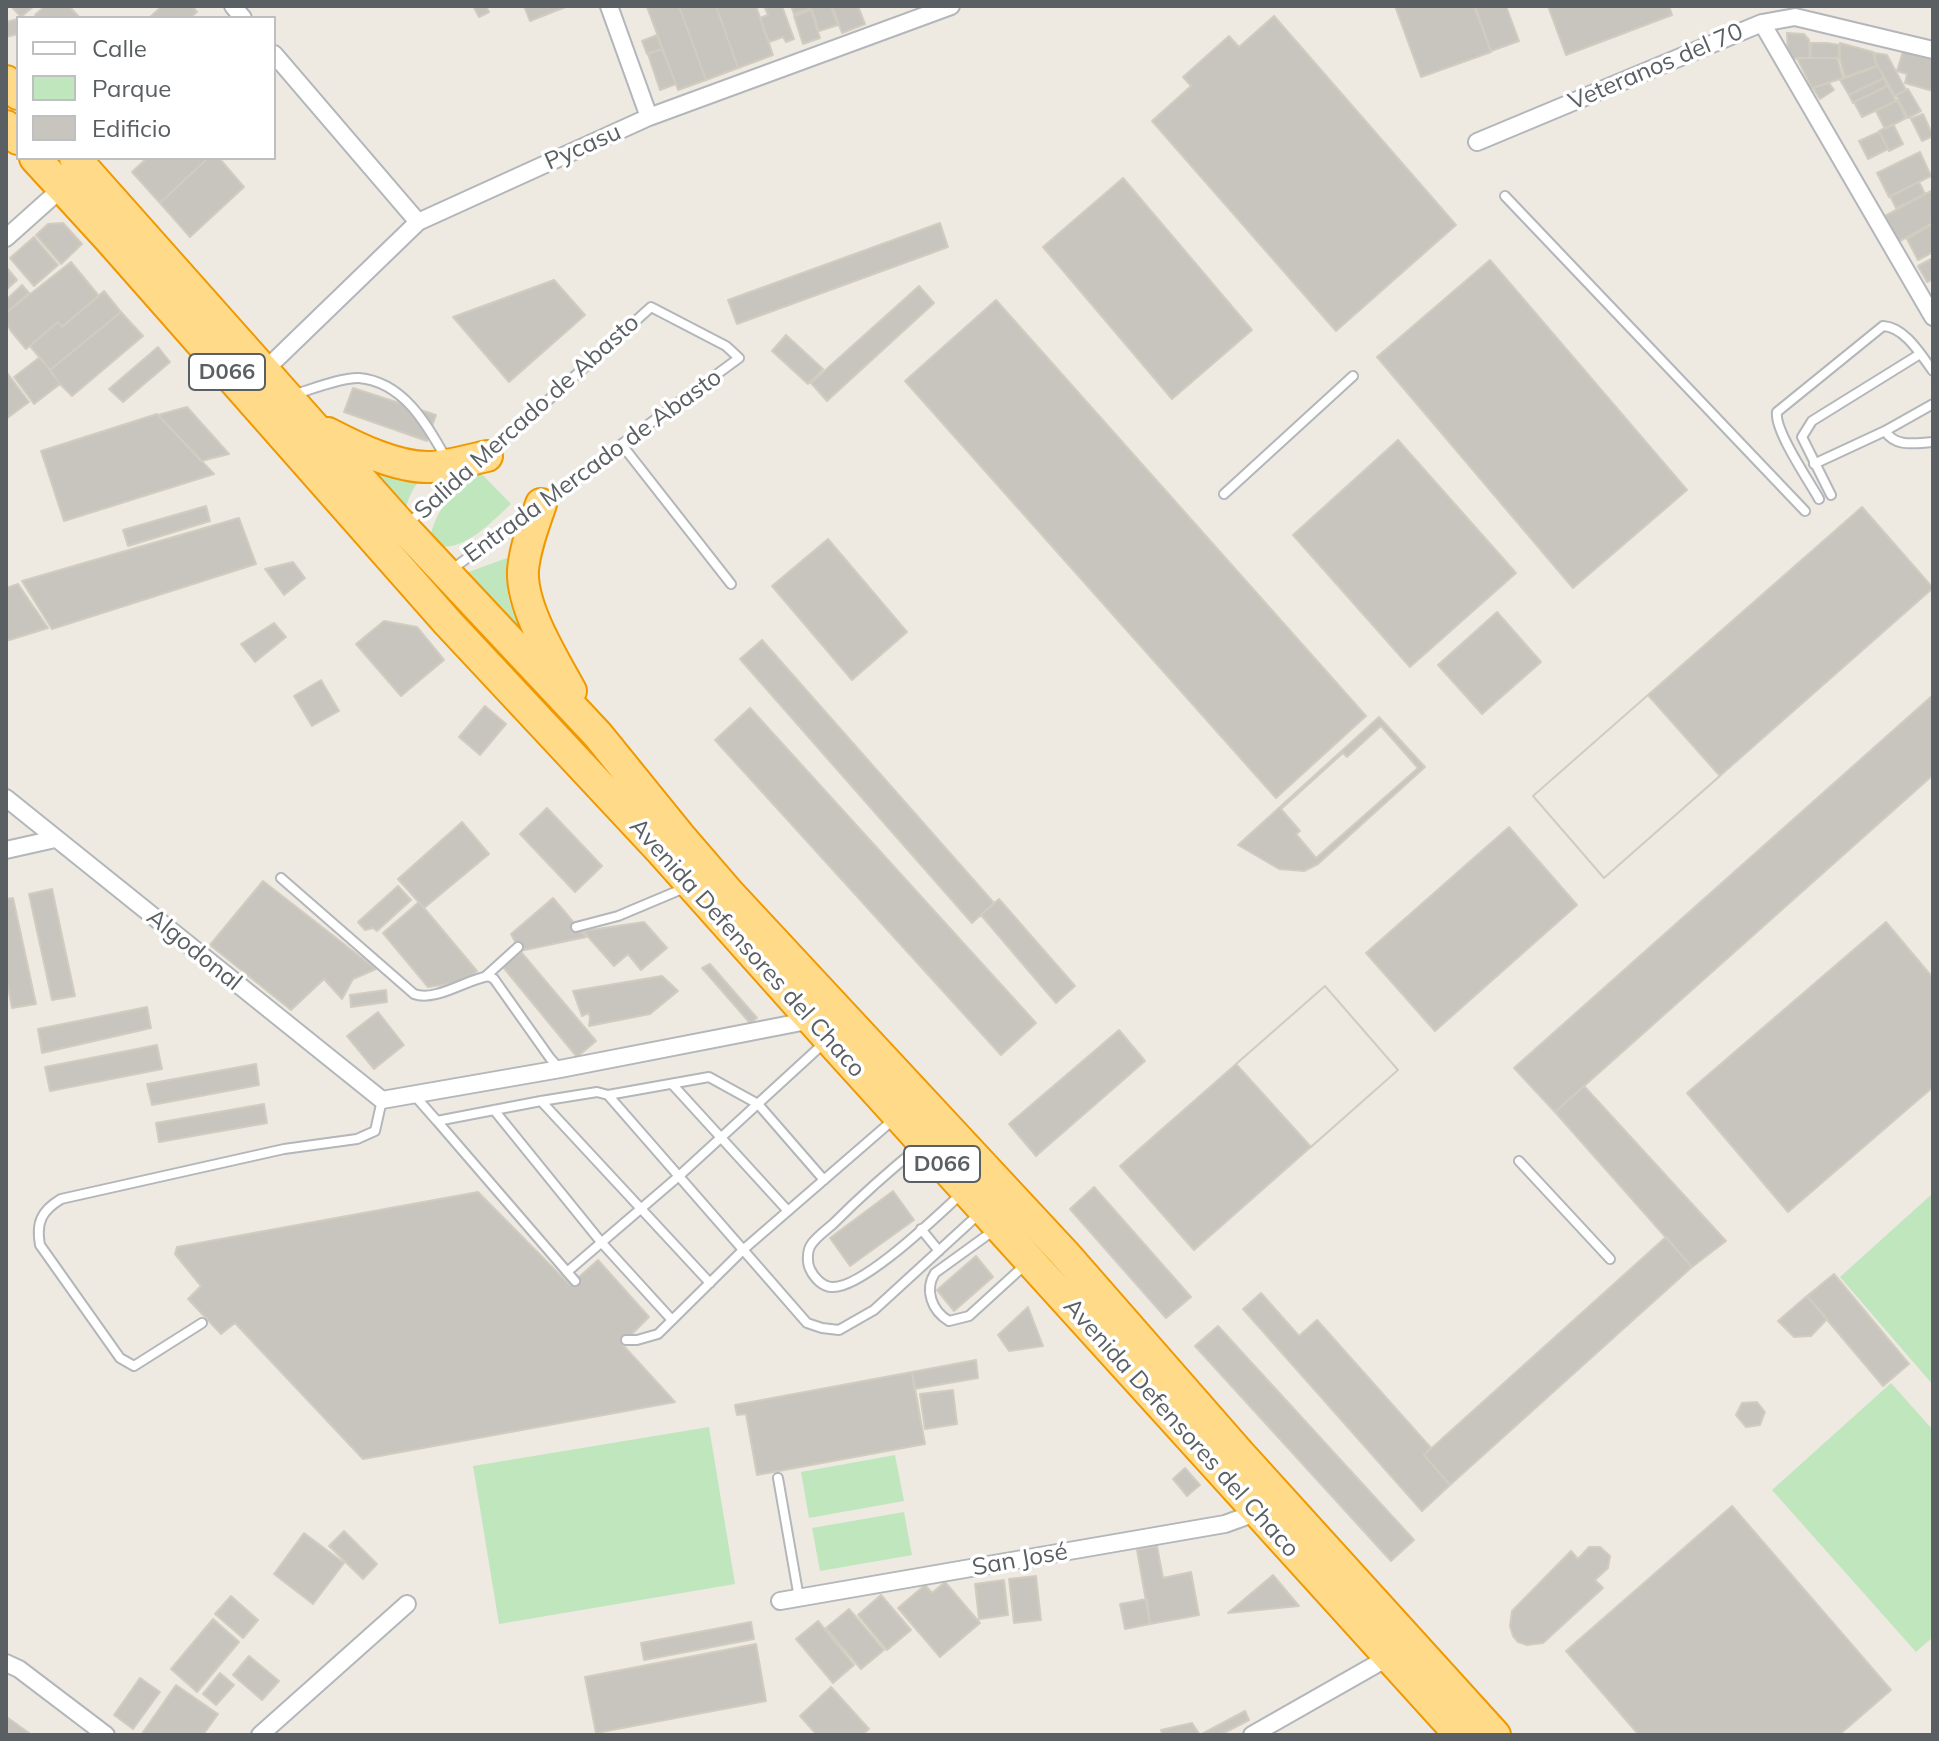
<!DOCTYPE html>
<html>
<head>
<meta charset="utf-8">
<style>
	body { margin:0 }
	#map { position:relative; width:1939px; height:1741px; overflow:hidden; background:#eeeae2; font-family:Mulish,sans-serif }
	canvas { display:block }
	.frame { position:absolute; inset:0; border:8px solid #5a5f63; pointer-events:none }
	.legend { position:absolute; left:16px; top:16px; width:260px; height:144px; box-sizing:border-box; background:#fff; border:2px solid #bdbfc1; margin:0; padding:10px 14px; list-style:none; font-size:24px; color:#5a5f63 }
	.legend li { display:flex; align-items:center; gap:16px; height:40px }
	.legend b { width:40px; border:2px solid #bdbfc1 }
</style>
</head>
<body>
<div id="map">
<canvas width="1939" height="1741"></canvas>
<div class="frame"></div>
<ul class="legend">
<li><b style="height:10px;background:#fff"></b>Calle</li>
<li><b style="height:22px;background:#c0e6be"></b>Parque</li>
<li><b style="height:22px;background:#c8c5bf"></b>Edificio</li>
</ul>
</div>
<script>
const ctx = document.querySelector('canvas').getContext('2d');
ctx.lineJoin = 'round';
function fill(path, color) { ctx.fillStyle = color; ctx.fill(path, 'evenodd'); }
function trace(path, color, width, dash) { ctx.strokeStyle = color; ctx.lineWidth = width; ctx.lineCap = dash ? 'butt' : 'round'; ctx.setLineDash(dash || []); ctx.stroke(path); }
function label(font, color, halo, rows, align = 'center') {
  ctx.font = font + ' Mulish,sans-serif'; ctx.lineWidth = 7; ctx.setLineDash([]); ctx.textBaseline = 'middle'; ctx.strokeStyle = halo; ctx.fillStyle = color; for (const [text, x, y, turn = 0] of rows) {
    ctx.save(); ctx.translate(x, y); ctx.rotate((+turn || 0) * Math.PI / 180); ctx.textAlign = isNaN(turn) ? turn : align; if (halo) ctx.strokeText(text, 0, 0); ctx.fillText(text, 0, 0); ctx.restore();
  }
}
const green = new Path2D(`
	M351 454 422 478C413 487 407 499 406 511Z
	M475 467 511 504C494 520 453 563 430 540 434 510 457 488 475 467Z
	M507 558C505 608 512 616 541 655L463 574Z
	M436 584 476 625 887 1081 885 1083 436 587Z
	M1933 1193V1385L1840 1277Z
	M1891 1383 1933 1430V1637L1916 1652 1772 1490Z
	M709 1427 735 1584 499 1624 473 1466Z
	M895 1455 904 1501 809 1518 801 1472Z
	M904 1512 912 1555 820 1571 812 1528Z`);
const building = new Path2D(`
	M11 6H34L21 17Z
	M45 6H69L80 18H37L35 15Z
	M162 6H192L197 12 190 18H149Z
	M473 6H486L489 12 479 17Z
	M524 6H568L530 21Z
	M650 6H679L706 80 678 90 647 7Z
	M679 6H716L738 68 706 80Z
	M716 6H756L773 55 738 68Z
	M764 6H782L794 39 786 42 783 37 769 42 760 18 768 15Z
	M791 6H831L838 25 819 31 811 8 794 14Z
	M832 6H858L865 24 842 33Z
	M1395 6H1474L1491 52 1421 77Z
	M1475 6H1506L1519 41 1491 51Z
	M1548 6H1669L1672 15 1566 55Z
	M811 10 820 38 803 44 794 16Z
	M1274 16 1456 225 1336 331 1152 121 1191 86 1183 77 1229 36 1239 47Z
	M18 19V34L6 37V22Z
	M1787 33 1804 34 1809 40 1810 58 1788 59Z
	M657 35 662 49 647 54 642 41Z
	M1811 43H1827L1839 45V58H1811Z
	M1840 43 1873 52 1876 66 1845 77 1840 60Z
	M662 49 676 84 660 90 648 54Z
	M1903 51 1933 60V91L1905 83 1907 74 1897 71Z
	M1875 53 1887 55 1906 90 1895 96 1875 61Z
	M1797 58H1837L1843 78 1812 88Z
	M1878 66 1884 78 1849 95 1840 80Z
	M1884 78 1887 86 1853 103 1849 95Z
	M1829 83 1834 90 1820 99 1813 88Z
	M1888 86 1896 101 1862 117 1854 102Z
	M1908 89 1921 111 1908 118 1896 95Z
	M1897 100 1906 118 1885 129 1876 111Z
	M1923 114 1933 136 1922 141 1911 119Z
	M1893 124 1903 144 1889 151 1879 131Z
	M1879 132 1888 149 1868 159 1859 141Z
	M1920 152 1931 176 1889 197 1877 173Z
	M147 158H208L160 203 132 172Z
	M208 158H219L244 187 190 237 160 203Z
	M1123 178 1252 330 1172 399 1043 247Z
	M1919 182 1925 194 1896 208 1890 196Z
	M1931 191 1933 195V223L1898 242 1885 216Z
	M63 223 82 244 61 264 36 235 48 224Z
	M940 223 948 247 737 324 728 300Z
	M1933 224V252L1918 260 1907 239Z
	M34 237 58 265 34 286 10 258Z
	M1933 258V279L1927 282 1918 266Z
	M1490 260 1687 490 1573 588 1377 357Z
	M71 262 99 296 62 327 58 322 26 349 11 331 6 322V313Z
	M7 268 17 280 6 290V269Z
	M554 280 585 315 509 382 453 317Z
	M22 285 29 293 6 313V300Z
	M919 286 934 303 827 401 811 383Z
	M104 291 121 312 50 370 30 346 58 322 62 327Z
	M996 300 1366 716 1276 798 905 381Z
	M121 312 143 336 72 396 60 384 50 370Z
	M786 335 823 369 808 384 772 351Z
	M158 347 170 362 123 402 109 389Z
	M40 357 60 384 34 404 14 377Z
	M8 374 29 402 6 419V376Z
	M353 388 436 415 427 441 344 412Z
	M187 407 229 454 201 461 158 415Z
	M157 414 214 474 64 521 41 451Z
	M1398 440 1516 573 1410 667 1293 535Z
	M206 506 210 521 128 546 123 530Z
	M1862 507 1933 588 1604 878 1533 796Z
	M239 518 256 564 52 629 22 581Z
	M828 539 907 632 852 680 772 586Z
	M293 562 305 578 284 595 265 569Z
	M18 584 48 628 6 641V588Z
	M1497 612 1541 662 1482 714 1438 665Z
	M384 621 417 627 444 660 401 696 356 644Z
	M274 623 286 637 255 662 241 644Z
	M762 640 994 903 972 923 740 659Z
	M321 680 339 711 312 726 294 696Z
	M1648 695 1720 776 1604 878 1533 796Z
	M1933 695V775L1555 1112 1514 1068Z
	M485 706 506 724 480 755 459 737Z
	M750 708 1036 1023 1001 1055 715 740Z
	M1379 717 1425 767 1318 864 1304 871 1279 869 1238 845Z
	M1381 726 1418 768 1316 858 1296 834 1300 831 1281 809 1343 753 1347 757Z
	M547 808 602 866 575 892 520 834Z
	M462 822 489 854 424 908 398 879Z
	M1509 827 1577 905 1435 1031 1366 953Z
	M263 881 376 969 353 979 342 999 324 979 291 1010 210 945Z
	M398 886 411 900 377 931 373 928 365 930 358 922Z
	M52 889 75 996 52 1000 29 894Z
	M13 898 36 1004 12 1008 6 976V899Z
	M553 898 586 937 520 951 511 934Z
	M999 899 1075 986 1056 1003 981 915Z
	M419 902 477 971 464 982 428 987 383 933Z
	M644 922 667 948 641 970 628 954 614 966 583 931Z
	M1886 922 1933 978V1087L1788 1212 1687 1093Z
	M521 952 596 1041 577 1057 503 967Z
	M710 964 757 1018 750 1023 702 968Z
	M662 976 678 991 650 1014 589 1026 590 1017 588 1013 582 1016 573 991Z
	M1325 986 1398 1070 1194 1250 1120 1166Z
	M1325 986 1398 1070 1311 1147 1236 1064Z
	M386 990 387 1002 351 1007 350 995Z
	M147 1007 151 1028 42 1053 38 1029Z
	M378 1012 404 1045 374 1069 347 1036Z
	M1119 1030 1145 1061 1036 1156 1009 1124Z
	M157 1045 162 1069 50 1091 45 1067Z
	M256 1064 259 1085 152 1105 147 1084Z
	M1584 1086 1726 1241 1692 1267 1555 1112Z
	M264 1104 267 1123 159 1142 156 1123Z
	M1094 1187 1191 1297 1166 1318 1070 1209Z
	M893 1191 914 1220 850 1266 830 1238Z
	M478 1192 570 1285 598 1260 649 1317 622 1344 675 1402 363 1459 235 1323 221 1334 188 1299 201 1286 175 1254 177 1247Z
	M1666 1237 1692 1267 1450 1485 1424 1455Z
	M976 1256 993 1277 954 1311 937 1290Z
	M1834 1274 1909 1364 1883 1386 1807 1296Z
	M1261 1293 1299 1336 1317 1320 1431 1448 1424 1455 1450 1485 1422 1511 1243 1309Z
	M1807 1296 1827 1319 1811 1336 1794 1337 1778 1321Z
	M1028 1307 1043 1346 1009 1351 998 1335Z
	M1218 1326 1414 1540 1391 1561 1195 1346Z
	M976 1360 978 1378 914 1389 912 1372Z
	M912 1372 925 1444 757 1475 746 1414 737 1415 735 1405Z
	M953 1390 957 1424 925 1429 920 1394Z
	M1757 1402 1765 1412 1760 1425 1746 1427 1736 1415 1742 1403Z
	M1185 1468 1200 1485 1187 1496 1173 1479Z
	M1732 1506 1891 1690 1839 1735H1639L1566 1651Z
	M344 1531 377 1564 363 1579 329 1546Z
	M304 1533 344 1563 313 1604 274 1574Z
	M1157 1546 1163 1578 1191 1572 1199 1615 1150 1624 1137 1550Z
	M1589 1547H1600L1610 1556 1608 1568 1595 1580 1603 1588 1543 1643 1527 1645 1518 1642 1513 1636 1510 1626 1512 1611 1571 1551 1578 1559Z
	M1273 1575 1299 1606 1228 1613Z
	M1036 1576 1041 1620 1014 1623 1009 1579Z
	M1004 1580 1008 1615 979 1619 975 1584Z
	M945 1582 980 1623 940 1657 898 1608 925 1585 932 1593Z
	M881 1595 911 1630 887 1650 858 1615Z
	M231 1596 258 1620 243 1638 215 1614Z
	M1147 1599 1150 1624 1125 1629 1120 1604Z
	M849 1609 884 1650 861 1669 826 1628Z
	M213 1619 239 1642 197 1692 171 1669Z
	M818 1621 854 1665 833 1683 796 1639Z
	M751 1622 754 1639 644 1660 641 1643Z
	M756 1644 766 1701 596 1733 585 1677Z
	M249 1656 279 1681 262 1700 233 1675Z
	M220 1673 234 1685 216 1705 203 1694Z
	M140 1678 160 1692 133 1729 114 1715Z
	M176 1685 218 1714 203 1735H141Z
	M831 1687 869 1729 862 1735H817L800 1716Z
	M1245 1711 1249 1720 1220 1735H1162L1161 1730 1192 1723 1200 1735Z
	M8 1718 32 1735H6V1722Z`);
const lane = new Path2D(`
	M1505 196 1805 511
	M292 395C310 390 342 377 359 378 404 382 427 425 447 460
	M1885 431C1896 448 1915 443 1933 442
	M622 445 731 584
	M492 451 651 307 726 346 739 358 544 501
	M1814 464 1885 431 1933 404
	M1224 494 1353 376
	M1831 495 1802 437 1812 421 1920 354
	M1819 499C1809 481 1774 430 1777 412L1883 326C1905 327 1921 355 1933 371
	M407 524 470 470
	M451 570 527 514
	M281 878 414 994C436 1002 467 979 489 976L494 979 550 1058 559 1068
	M576 927 618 916 687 887
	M486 976 518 947
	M672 1084 788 1211
	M608 1095 709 1077 758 1104 824 1180
	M415 1096 437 1121 541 1101 597 1092 608 1095 807 1323 822 1328 839 1330 874 1310 980 1213
	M541 1101 710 1283
	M494 1110 601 1242 672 1320
	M437 1121 575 1281
	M920 1146C889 1171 861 1196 833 1224 826 1230 815 1238 811 1245 807 1251 807 1263 810 1269 814 1278 823 1287 832 1287 862 1289 937 1216 960 1195
	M1519 1161 1610 1259
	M921 1229 939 1251
	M993 1231 935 1273C924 1290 932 1311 949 1321L969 1316 1026 1264
	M567 1272 679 1176 823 1044
	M202 1323 134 1366 120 1358 40 1245C36 1223 41 1211 61 1199L284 1149 357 1139 375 1131 382 1100
	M626 1340H637L658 1334 744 1249 893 1120
	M778 1478 799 1598`);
const street = new Path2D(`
	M233 6 243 18
	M609 6 649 117
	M1762 23 1933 317
	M274 54 418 222
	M1477 142 1762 23 1795 17 1933 50
	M6 238 62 188
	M265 370 418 222 649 117 951 6
	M6 798 382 1100 560 1069 812 1020
	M6 850 55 839
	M780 1601 1225 1524 1258 1512
	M6 1663 19 1669 106 1735
	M260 1735 407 1604
	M1252 1735 1389 1657`);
const highway = new Path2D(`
	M6 81 18 94
	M6 126 18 139
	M35 158 110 240 448 623 661 851 836 1047 1460 1735
	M75 158 403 527 598 735 679 835 729 893 1064 1253 1239 1453 1495 1735
	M328 433C357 448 397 468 430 467 449 466 469 460 487 456
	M541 504C534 525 525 547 523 570 521 607 553 658 571 691`);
const shields = [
	[227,372,76],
	[942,1164,76]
];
const shieldNames = [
	["D066",227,372],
	["D066",942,1164]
];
const streetNames = [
	["Veteranos del 70",1656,67,-23],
	["Pycasu",583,147,-24],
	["Salida Mercado de Abasto",527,417,-42],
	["Entrada Mercado de Abasto",593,466,-36],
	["Avenida Defensores del Chaco",747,948,48],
	["Algodonal",194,950,39],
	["Avenida Defensores del Chaco",1181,1428,48],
	["San José",1020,1560,-10]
];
fill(green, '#c0e6be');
fill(building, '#c8c5bf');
trace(building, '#d2ccc0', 2);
trace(lane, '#b3b6ba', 12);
trace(street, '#b3b6ba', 20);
trace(highway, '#f09800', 34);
trace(lane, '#fff', 8);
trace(street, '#fff', 16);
trace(highway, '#feda89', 30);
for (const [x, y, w] of shields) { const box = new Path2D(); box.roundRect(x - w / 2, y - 18, w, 36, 6); ctx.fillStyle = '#fff'; ctx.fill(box); trace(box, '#5a5f63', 2); }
label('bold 22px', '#5a5f63', null, shieldNames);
label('24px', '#5a5f63', '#fff', streetNames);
</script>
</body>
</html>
